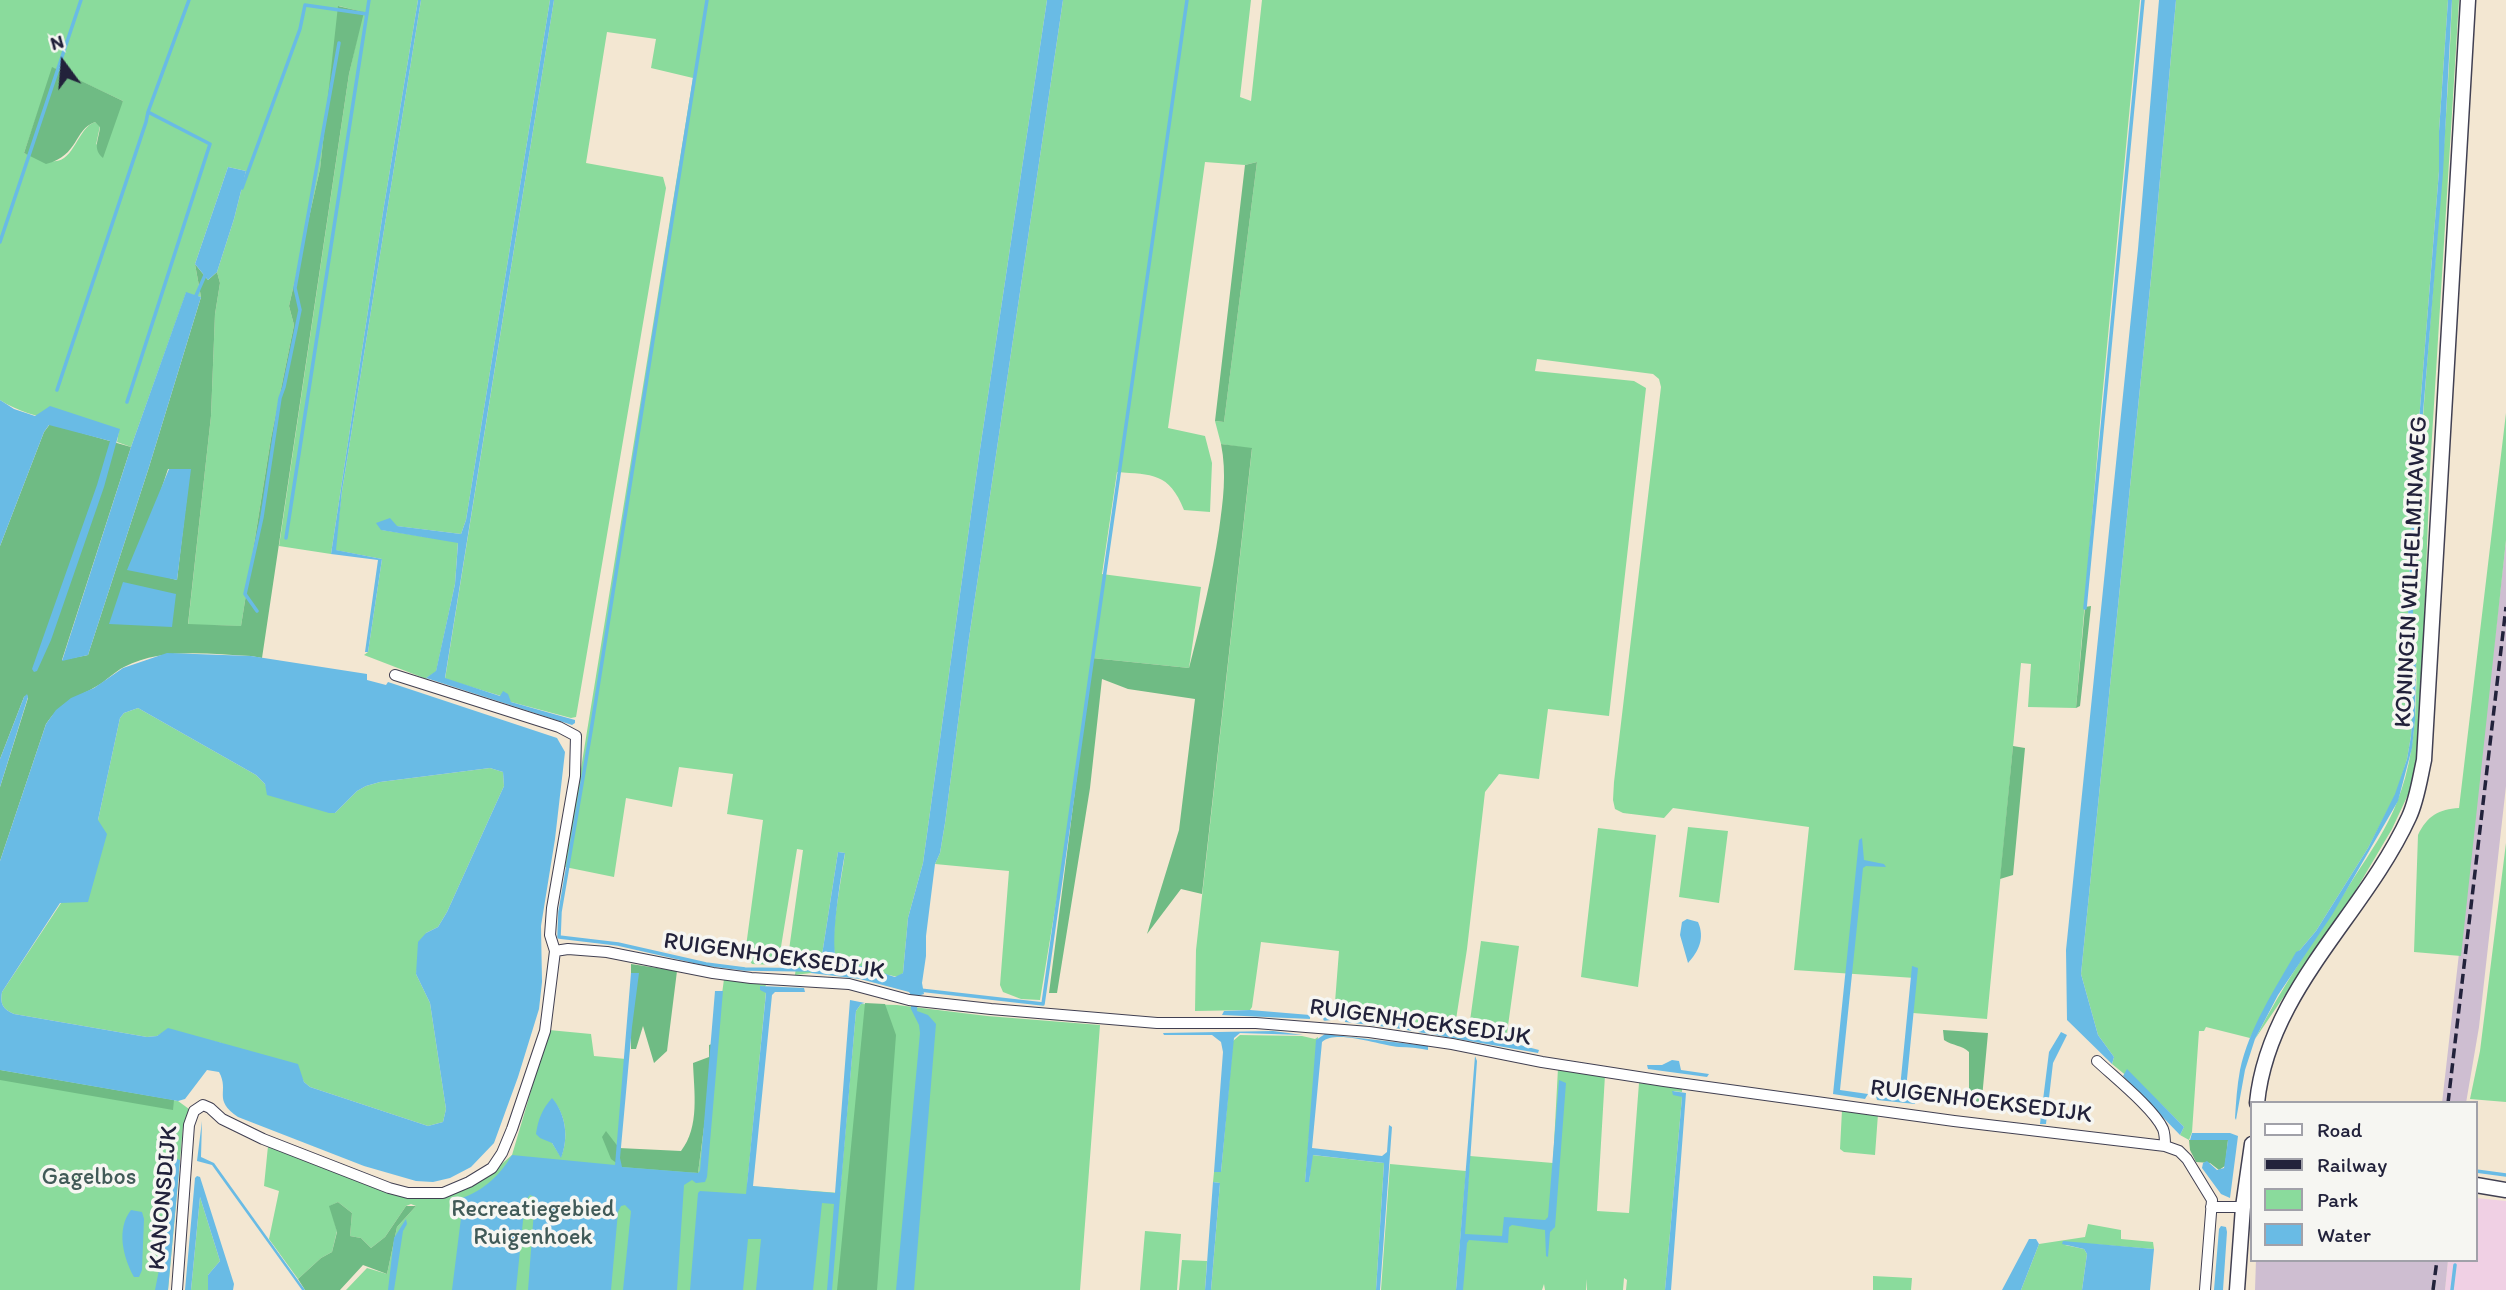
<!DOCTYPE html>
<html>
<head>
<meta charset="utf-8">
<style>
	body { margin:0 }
	#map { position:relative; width:2506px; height:1290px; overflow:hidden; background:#f3e7d2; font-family:Itim,sans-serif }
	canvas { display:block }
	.legend { position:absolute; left:2250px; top:1101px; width:228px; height:161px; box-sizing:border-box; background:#f6f6f2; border:2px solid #a1a1a9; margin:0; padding:9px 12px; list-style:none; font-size:21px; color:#22223b }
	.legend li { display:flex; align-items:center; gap:14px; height:35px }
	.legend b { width:35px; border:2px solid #a1a1a9 }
	.north { position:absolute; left:28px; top:28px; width:70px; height:70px; -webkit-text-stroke:5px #f6f6f2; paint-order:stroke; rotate:344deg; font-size:19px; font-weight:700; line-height:28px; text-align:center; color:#22223b }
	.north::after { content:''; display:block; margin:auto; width:24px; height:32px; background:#22223b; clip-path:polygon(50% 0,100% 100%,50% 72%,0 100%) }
</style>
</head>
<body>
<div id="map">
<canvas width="2506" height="1290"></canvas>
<ul class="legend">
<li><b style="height:9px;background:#fff"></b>Road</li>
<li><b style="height:9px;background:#22223b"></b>Railway</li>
<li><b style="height:19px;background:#8adb9c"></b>Park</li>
<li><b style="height:19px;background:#69bbe5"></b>Water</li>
</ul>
<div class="north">N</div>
</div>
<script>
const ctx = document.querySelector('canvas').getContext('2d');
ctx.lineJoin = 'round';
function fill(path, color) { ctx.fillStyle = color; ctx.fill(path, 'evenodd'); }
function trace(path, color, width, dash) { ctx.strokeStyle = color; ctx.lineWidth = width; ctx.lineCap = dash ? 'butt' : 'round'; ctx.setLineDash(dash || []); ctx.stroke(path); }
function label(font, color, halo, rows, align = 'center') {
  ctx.font = font + ' Itim,sans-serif'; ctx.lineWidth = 7; ctx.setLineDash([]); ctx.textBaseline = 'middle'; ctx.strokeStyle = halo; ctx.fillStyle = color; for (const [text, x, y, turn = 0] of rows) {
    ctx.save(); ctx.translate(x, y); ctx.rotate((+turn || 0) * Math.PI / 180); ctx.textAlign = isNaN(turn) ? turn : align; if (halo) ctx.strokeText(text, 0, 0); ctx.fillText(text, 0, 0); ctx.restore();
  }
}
const built = new Path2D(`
	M2476 1198 2506 1201V1290H2445L2448 1260H2476Z`);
const industrial = new Path2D(`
	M2506 540V786L2479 1027 2466 1103H2442Z
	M2256 1260H2448L2445 1290H2255Z`);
const green = new Path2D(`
	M0 0H418L383 212 331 554 279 546 349 74 363 12 339 6 320 169 289 306 294 325 271 438 241 626 188 625 211 416 215 314 220 283 217 272 234 219 246 171 228 167 195 264 201 297 186 293 131 447 117 442 119 430C80 423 34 422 0 400ZM53 68 123 101 96 145 100 126 95 122C77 128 74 164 52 161 43 160 33 156 24 153Z
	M421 0H550L466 520 461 534 396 526 392 523 382 530 458 542 455 584 436 672 426 678 429 680 364 655 368 652 382 559 335 550 342 491Z
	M554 0H1047L979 456 923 863 908 918 903 973 898 977 884 974 873 969 841 964C837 960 836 960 835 954 830 934 842 877 845 853L838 852 822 955 811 967V973L795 975 796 967 789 950 803 850 797 849 779 959C772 967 762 964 752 964L745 954 763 820 727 814 733 774 679 767 672 807 626 798 614 877 565 867 693 78 651 68 656 39 607 32 586 163 663 177 666 188 576 717 571 718 511 702 503 692 501 696 445 679Z
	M1063 0H1251L1240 97 1251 101 1262 0H2140L2102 399 2076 708 2028 707 2031 664 2021 663 1987 1019 1913 1013 1915 978 1794 970 1809 827 1673 808 1664 818 1623 813 1615 809 1613 800 1614 782 1661 387 1659 379 1653 374 1537 359 1535 371 1634 381 1646 388 1609 716 1548 709 1539 779 1499 774 1485 792 1467 949 1455 1026 1334 1015 1339 951 1261 942 1252 1007 1250 1010 1195 1011 1196 950 1252 449 1221 444 1215 421 1224 422 1257 162 1245 165 1205 162 1168 428 1205 436 1212 463 1210 512 1184 510C1169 472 1152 475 1117 472L1102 574 1201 587 1189 668 1092 658 1060 879 1040 1000 1021 999 1003 992 1000 985 1009 871 935 864 940 853 945 823 968 645Z
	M2176 0H2448L2439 131V171L2412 508 2407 644 2412 678 2413 700 2411 736 2407 759 2396 794 2368 848 2316 931 2300 950 2296 953 2250 1038 2206 1027 2204 1031H2199L2192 1132 2189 1140 2180 1135 2184 1127 2161 1104 2112 1064 2114 1057 2098 1035 2081 974 2152 268Z
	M2452 0H2459L2430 469 2419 750 2413 784 2392 829 2353 895 2255 1039C2284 982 2321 931 2355 876 2370 853 2387 828 2397 802 2410 770 2415 733 2416 698 2416 683 2419 665 2412 651 2415 433 2444 218 2452 0Z
	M2506 413V540L2461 956 2414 952 2418 835C2427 816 2439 809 2459 808Z
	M138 708 256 775 265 784 267 789 335 813 357 791 366 786 380 782 490 768 503 772 504 786 447 912 438 927 426 933 416 974 430 1003 446 1109 443 1122 428 1126 310 1087 304 1082 300 1074 221 1043 166 1031 157 1036 147 1037 14 1014C2 1009 0 1003 2 992L61 903 98 820 120 718 124 713Z
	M1688 827 1728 831 1719 903 1679 897Z
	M1598 828 1656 835 1638 987 1581 977Z
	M2506 843V1102L2470 1099 2480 1051Z
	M1481 941 1519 946 1507 1033 1469 1028Z
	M724 979 766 985 765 987 760 986 766 992 747 1186 840 1193 856 1011 861 1004 897 1005 987 1016 1100 1025 1080 1290H346L367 1268 387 1274 397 1227 416 1206 411 1204 406 1206 385 1237 371 1248 361 1238 350 1236 352 1213 338 1202 330 1206 337 1231 332 1252 321 1258 298 1279 269 1239 279 1191 264 1186 268 1146 345 1175 442 1197 453 1194 483 1180 512 1155 549 1030 591 1034 594 1056 626 1059 619 1148 612 1159 698 1173ZM552 1099C566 1114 569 1138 561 1157L552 1143Z
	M1240 1035 1302 1036 1315 1039 1318 1037 1305 1182H1309L1312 1155 1384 1163 1376 1290H1211L1220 1183 1213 1182 1214 1172H1221L1233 1041Z
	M1558 1068 1605 1075 1597 1211 1629 1213 1639 1083 1682 1089V1092L1673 1091 1682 1097 1665 1290H1626L1627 1280 1624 1278 1623 1290H1587V1279L1586 1290H1545L1544 1284 1542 1290H1460L1470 1156 1553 1163Z
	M0 1070 178 1101 189 1109 183 1127 168 1290H0Z
	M1842 1110 1878 1114 1875 1155 1844 1152 1840 1149Z
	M1390 1164 1466 1171 1456 1290H1381Z
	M200 1197 220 1261 208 1275V1290H191Z
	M2088 1224 2121 1230V1239L2153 1242 2154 1249 2091 1244 2065 1245 2084 1249 2087 1254 2082 1290H2021L2039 1244 2085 1237Z
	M1145 1231 1181 1234 1177 1290H1140Z
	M1182 1260 1207 1261 1205 1290H1179Z
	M1873 1276 1912 1278 1911 1290H1873Z`);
const forest = new Path2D(`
	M338 6 364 12 349 74 262 658 251 656C208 654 163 647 124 667 114 672 106 681 97 686 75 699 62 701 46 724L0 861V787L28 698 27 695 24 697 0 759V546L44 432 50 424 131 447 62 660 88 655 149 467 201 297 195 264 208 280 217 272 220 283 215 314 211 416 188 624 241 626 271 438 294 325 289 306 320 169ZM168 469H190L177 580 155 574 158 499Z
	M52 67 123 101 103 158C92 149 99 139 100 127L95 122C73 130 80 155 46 164L24 153Z
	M1257 162 1224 422 1215 421 1245 165Z
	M1221 444 1252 448 1202 894 1181 889 1147 934 1179 830 1195 699 1128 689 1102 679 1090 788 1057 993H1049L1092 658 1189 668C1201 622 1212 577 1219 530 1223 501 1227 474 1221 444Z
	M2091 606 2080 706 2076 708 2085 607Z
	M2013 746 2025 748 2013 875 2000 879Z
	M631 964 677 971 667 1051 654 1063 643 1026 636 1049H631Z
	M865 1003 885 1004 896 1035 877 1290H837Z
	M1943 1030 1988 1033 1981 1109 1972 1102 1969 1095V1052C1962 1045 1953 1046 1944 1040Z
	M715 1043 698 1173 622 1167 611 1159 602 1137 606 1131 619 1148 681 1151C700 1127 694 1091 693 1063L709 1057V1045Z
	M0 1070 174 1100 173 1110 0 1080Z
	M2189 1140H2228L2225 1166 2219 1170 2210 1163 2196 1162 2190 1150Z
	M338 1202 352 1213 350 1236 361 1238 371 1248 385 1237 406 1206H416L397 1227 387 1274 363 1265 340 1290H305L298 1279 321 1258 332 1252 337 1232 329 1206Z`);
const water = new Path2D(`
	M418 0H421L342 491 336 550 382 559 368 652H365L378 560 331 554 383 212Z
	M550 0H554L550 25 445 678 500 696 503 691 508 694 511 702 575 720V723L572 725 426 678 436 671 455 584 458 543 381 530 376 523 390 518 397 526 461 534 466 520Z
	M1047 0H1063L968 645 945 823 940 853 935 864 926 936V956L922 983 924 994 918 996 917 1011 928 1015 936 1024 914 1290H896L920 1033 919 1025 911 1009V995L909 992 860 979 811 973V967L822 955 838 852 845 853C842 870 828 951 838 961 843 967 856 966 864 966 874 967 884 974 895 977L903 973 908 918 923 863 979 456Z
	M2159 0H2176L2152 268 2081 974 2098 1035 2114 1057 2112 1064 2067 1020 2066 950 2138 249Z
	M2448 0H2452L2443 173 2416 497 2412 651 2416 659 2415 720 2412 748 2398 801 2332 915 2278 995 2255 1039 2245 1070 2236 1120 2235 1118C2236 1102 2237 1086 2240 1070 2249 1028 2275 989 2296 952L2300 950 2316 931 2368 848 2395 794 2407 759 2411 736 2413 700 2412 678 2407 644 2412 508 2439 171V131Z
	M228 167 246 171 234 219 217 272 208 280 195 264Z
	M186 292 201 297 149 467 88 655 62 661 131 447Z
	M0 400 14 409 35 416 50 406 120 429 104 487 51 640 37 671 34 672 32 669 97 485 110 441 49 425 44 432 0 546Z
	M169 469H191L177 580 127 570Z
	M123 582 176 594 172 627 109 624Z
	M167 653 251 656 367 674V680L386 685 388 682 557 738 565 752 555 839 541 926 542 982 539 1009 518 1077 494 1143 471 1167 450 1178 433 1182 416 1181 364 1166 238 1117C212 1099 230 1092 219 1072L207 1070 185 1099 178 1101 0 1070V861L46 724 56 710 71 698 94 688 123 668ZM138 708 256 775 265 784 267 795 329 813H335L357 791 366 786 380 782 490 768 503 772 504 786 447 912 438 927 426 933 418 942 416 974 430 1003 446 1109 443 1122 428 1126 310 1087 304 1082 298 1064 168 1028 157 1036 147 1037 14 1014C2 1009 0 1003 2 992L60 903 88 902 107 834 98 820 120 718 124 713Z
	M27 694 28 697 0 787V759L24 697Z
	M1862 838 1864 860 1884 864 1886 867 1866 866 1863 868 1840 1090 1868 1094 1865 1099 1833 1094 1859 840Z
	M1687 919 1698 922C1705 938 1699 951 1688 963L1680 935 1682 922Z
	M1912 966 1918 968 1906 1089 1908 1095 1916 1098 1915 1104 1877 1100 1876 1096 1894 1093 1900 1088Z
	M631 973H639L632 1027 620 1158 622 1167 698 1173 700 1171 715 991H723L707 1177 705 1182 696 1183 692 1180 684 1185 677 1290H623L631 1211 625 1205 621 1206 618 1212 611 1290H528L535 1197 530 1195 525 1201 516 1290H452L461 1218 454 1206 455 1200C480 1194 499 1177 512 1155L615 1165Z
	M760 986 804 988 805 992H775L772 995 753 1186 835 1193 850 1000 865 1003 861 1004 856 1011 832 1290H827L834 1204 822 1203 813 1290H756L761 1239H748L743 1290H690L698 1193 700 1191 746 1194 766 993 760 990Z
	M1250 1010 1310 1015V1019L1222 1015 1224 1011Z
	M1350 1016 1451 1030 1456 1028 1539 1050 1538 1053 1395 1028 1345 1022V1017Z
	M1273 1031 1303 1035 1240 1033 1234 1038 1221 1172H1214L1223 1052 1221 1042 1212 1035H1164L1163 1033Z
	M2061 1032 2067 1035 2053 1063 2046 1124H2040L2049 1052Z
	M1325 1034 1428 1046V1050C1418 1048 1409 1047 1399 1047 1381 1046 1337 1029 1322 1042L1312 1148 1382 1156 1387 1152 1389 1125 1392 1127 1380 1290H1376L1384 1163 1313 1155 1309 1182H1305L1316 1040Z
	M1475 1056 1477 1061 1465 1234 1502 1236 1504 1217 1545 1220 1548 1217 1559 1080 1566 1083 1555 1227 1550 1232 1548 1257 1546 1256 1545 1230 1512 1225 1509 1227 1508 1243 1469 1240 1467 1243 1463 1290H1456Z
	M1672 1060 1679 1061 1681 1070 1709 1074 1707 1077 1648 1069 1647 1065H1662Z
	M2127 1069 2184 1127 2180 1135 2123 1076Z
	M1672 1091 1686 1093 1671 1290H1665L1682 1097 1673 1095Z
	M552 1098C566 1114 569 1138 561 1158L552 1143 540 1138 536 1134C538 1120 542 1109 552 1098Z
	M202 1121 201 1157 214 1163 305 1290H302L212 1165 197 1161Z
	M2192 1133H2230L2238 1136 2230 1198 2221 1194 2202 1168 2203 1163 2207 1161 2217 1170 2224 1168 2228 1140H2190Z
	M173 1158 180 1160 168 1290H155L163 1250 170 1162Z
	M197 1176 200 1177 234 1284 233 1290H208V1275L220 1261 200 1197 191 1290H185L195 1178Z
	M1213 1182 1220 1183 1211 1290H1205Z
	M131 1210 142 1212 144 1219 142 1270 139 1277H134C123 1257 116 1229 131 1210Z
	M406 1219 407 1224 403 1231 394 1290H388L394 1238Z
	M2221 1226 2226 1227 2227 1232 2223 1290H2214L2219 1229Z
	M2029 1239H2036L2039 1244 2021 1290H2002Z
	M2063 1241 2154 1249 2150 1290H2082L2087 1254 2084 1249 2062 1244Z`);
const stream = new Path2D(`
	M707 0 591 731 560 912 559 937 618 944 706 964 745 969 813 970
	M242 188 300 29 305 5 367 14
	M0 242 81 0
	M195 298 206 273
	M57 390 146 122 148 112 189 0
	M127 402 210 144 148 112
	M286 538 369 0
	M2085 608 2143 0
	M257 611 245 594 262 517 280 398 284 387 300 310 295 288 339 43
	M920 990 1043 1004 1187 0
	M1325 1019 1333 1018
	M2476 1171 2506 1175
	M2452 1290 2455 1265`);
const street = new Path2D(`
	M555 951 568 949 607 952 713 973 751 978 849 984 909 1000 991 1009 1157 1023H1256L1369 1032 1452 1044 1542 1062 1664 1081 1954 1121 2165 1146 2179 1151 2187 1159 2212 1200 2205 1290
	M2097 1061C2114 1077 2154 1109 2163 1129 2165 1134 2165 1140 2165 1146
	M2211 1207H2243
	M177 1290 189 1125 194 1111 203 1105 210 1108 222 1119 263 1139 389 1188 408 1193H443L469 1182 492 1168 502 1153 512 1129 545 1031 555 951 550 935 552 908 575 776 576 736 559 727 395 675`);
const secondary = new Path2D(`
	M2257 1103C2268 991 2364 915 2409 817 2417 800 2420 778 2424 760L2468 0
	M2476 1185 2506 1190
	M2237 1290 2243 1207 2252 1144`);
const rail = new Path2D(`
	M2448 1103 2506 607
	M2433 1290 2437 1260`);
const streetNames = [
	["KONINGIN WILHELMINAWEG",2412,572,-87],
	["RUIGENHOEKSEDIJK",774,957,8],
	["RUIGENHOEKSEDIJK",1420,1023,8],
	["RUIGENHOEKSEDIJK",1981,1102,7],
	["KANONSDIJK",164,1198,-85]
];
const parkNames = [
	["Gagelbos",89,1178],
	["Recreatiegebied",533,1210],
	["Ruigenhoek",533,1238]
];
fill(built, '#f0d0e4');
fill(industrial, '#cebed1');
fill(green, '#8adb9c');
fill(forest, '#6fbb84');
fill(water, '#69bbe5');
trace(stream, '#69bbe5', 3.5);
trace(street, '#414052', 12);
trace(secondary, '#414052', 17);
trace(street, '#fff', 10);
trace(secondary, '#fff', 14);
trace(rail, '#22223b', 3.5, [10, 5]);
label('24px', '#22223b', '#f6f6f2', streetNames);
label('24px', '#415a58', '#f6f6f2', parkNames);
</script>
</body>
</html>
